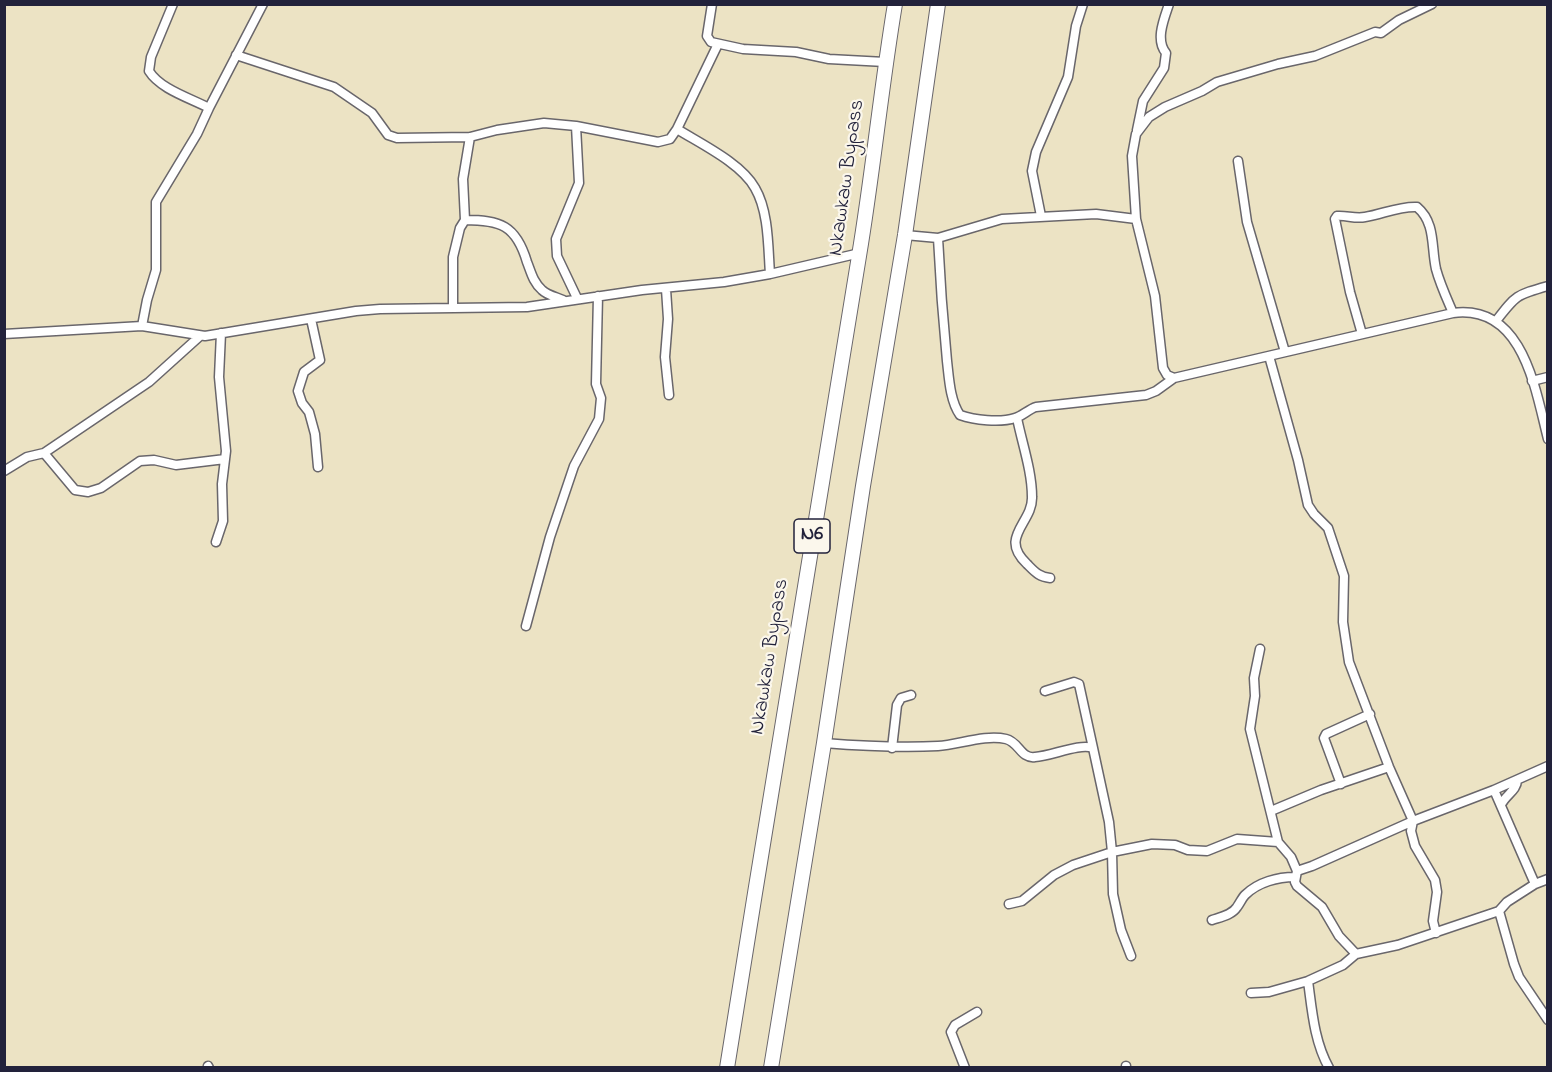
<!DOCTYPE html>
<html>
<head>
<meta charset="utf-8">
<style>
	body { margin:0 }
	#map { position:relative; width:1552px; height:1072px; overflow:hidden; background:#ece3c4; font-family:"Indie Flower",sans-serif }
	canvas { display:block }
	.frame { position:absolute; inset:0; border:6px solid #22223b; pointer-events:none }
</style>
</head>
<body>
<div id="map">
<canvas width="1552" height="1072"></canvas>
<div class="frame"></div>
</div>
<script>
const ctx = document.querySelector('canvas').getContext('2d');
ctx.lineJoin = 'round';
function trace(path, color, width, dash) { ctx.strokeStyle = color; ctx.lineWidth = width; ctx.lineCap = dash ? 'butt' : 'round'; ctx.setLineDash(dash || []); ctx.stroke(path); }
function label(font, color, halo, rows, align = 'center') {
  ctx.font = font + ' "Indie Flower",sans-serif'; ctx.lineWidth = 4.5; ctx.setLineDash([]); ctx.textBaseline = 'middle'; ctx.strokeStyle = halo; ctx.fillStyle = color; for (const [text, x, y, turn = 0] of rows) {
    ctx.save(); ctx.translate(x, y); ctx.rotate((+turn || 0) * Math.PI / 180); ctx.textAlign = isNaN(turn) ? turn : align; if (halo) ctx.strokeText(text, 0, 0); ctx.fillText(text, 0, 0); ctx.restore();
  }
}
const minor = new Path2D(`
	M173 4 151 57 149 71C160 89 190 98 209 108
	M712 4 707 36 711 42 743 49 796 52 829 59 885 62
	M236 55 334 87 372 113 388 135 397 138 470 137 497 130 544 123 576 126 658 142 670 139 677 129 718 44
	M576 126 579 183 556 239 557 256 577 298
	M677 129C701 144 741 163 755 188 769 212 768 247 770 274
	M1137 130 1143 101 1164 68 1166 53C1155 40 1164 19 1169 4
	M1238 161 1247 222 1285 352
	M1041 216 1032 171 1036 152 1068 77 1076 26 1083 4
	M1136 219 1132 156 1136 134 1149 117 1165 107 1202 91 1217 82 1278 64 1315 56 1375 32 1381 33 1399 20 1432 4
	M465 220C500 220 516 225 527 262 531 272 533 282 542 290 547 295 556 297 563 300
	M905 235 938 238 1002 219 1096 214 1136 219 1155 296 1163 368 1167 375 1174 378 1453 313C1523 304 1535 388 1548 439
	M938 238C940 279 943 320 947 361 949 378 950 401 960 415 974 420 1000 423 1015 418 1021 417 1029 409 1036 407L1146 395 1156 391 1174 378
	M666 289 668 319 665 357 669 395
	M453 308V257L460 228 465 220 463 179 470 137
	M311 319 320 360 304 372 298 391 302 403 309 412 315 434 318 467
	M1496 321C1516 295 1516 295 1548 286
	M142 326 147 300 156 270V202L197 134 209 108 263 4
	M4 334 142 326 205 336 356 311 380 309 527 307 642 290 724 282 770 274 860 253
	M1362 334 1350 292 1335 219 1337 216C1346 215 1355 219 1365 217 1383 214 1399 206 1417 207 1436 223 1431 247 1436 269 1440 284 1447 299 1453 313
	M1269 356 1298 460 1308 505 1314 514 1328 528 1344 576 1343 622 1349 662 1389 767 1413 821 1411 831 1415 846 1435 880 1437 892 1433 921 1436 933
	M1532 381 1548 377
	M1017 418C1022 443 1032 471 1032 497 1033 523 998 537 1027 564 1035 572 1039 577 1050 578
	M44 453 75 490 88 492 101 488 140 461 154 460 176 465 225 459
	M4 471 27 457 44 453 149 382 200 336
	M216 542 223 521 222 484 226 451 219 377 221 333
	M526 626 550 537 574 466 599 419 601 398 596 384 598 296
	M1260 649 1254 678 1255 696 1250 729 1278 842
	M1045 691 1074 682 1079 684 1093 748
	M824 743C862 746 900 748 938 746 958 745 985 734 1006 739 1019 742 1021 759 1035 757 1052 756 1079 743 1093 748L1109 822 1112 852 1113 894 1121 930 1131 956
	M892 748 897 705 901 698 911 695
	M1548 766 1494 790 1535 884 1507 902 1499 911 1514 964 1519 977 1548 1020
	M1341 784 1324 738 1326 734 1370 714
	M1501 805C1505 795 1517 791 1517 780
	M1271 811 1321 790 1389 767
	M1297 871 1295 882 1297 886 1322 907 1339 936 1356 954
	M1535 884 1548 879
	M1009 904 1022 901 1054 875 1073 865 1112 852 1152 844 1175 845 1188 850 1207 851 1237 839 1278 842 1291 857 1297 871 1312 866 1413 821 1494 790
	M1212 920C1221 917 1232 915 1237 907 1240 903 1242 898 1245 895 1258 882 1278 877 1295 877
	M1308 981C1312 1010 1314 1041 1329 1068
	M1251 993 1269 992 1308 981 1343 965 1356 954 1398 945 1499 911
	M208 1066 209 1068
	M1126 1066V1068
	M965 1068 951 1032 955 1025 977 1012`);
const trunk = new Path2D(`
	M727 1068C770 797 815 526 859 256 873 172 881 88 895 4
	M771 1068 824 743 863 486 905 235 938 4`);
const shields = [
	[812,536,36]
];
const shieldNames = [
	["N6",812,536]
];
const streetNames = [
	["Nkawkaw Bypass",848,178,-82],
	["Nkawkaw Bypass",771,657,-81]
];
trace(minor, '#69666b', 11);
trace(trunk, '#69666b', 16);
trace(minor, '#fff', 8);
trace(trunk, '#fff', 14);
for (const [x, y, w] of shields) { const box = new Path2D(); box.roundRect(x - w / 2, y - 17, w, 34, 4.5); ctx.fillStyle = '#fbf7ec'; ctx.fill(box); trace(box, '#22223b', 1.5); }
label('bold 20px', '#22223b', null, shieldNames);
label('21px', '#22223b', '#fbf7ec', streetNames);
</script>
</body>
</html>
